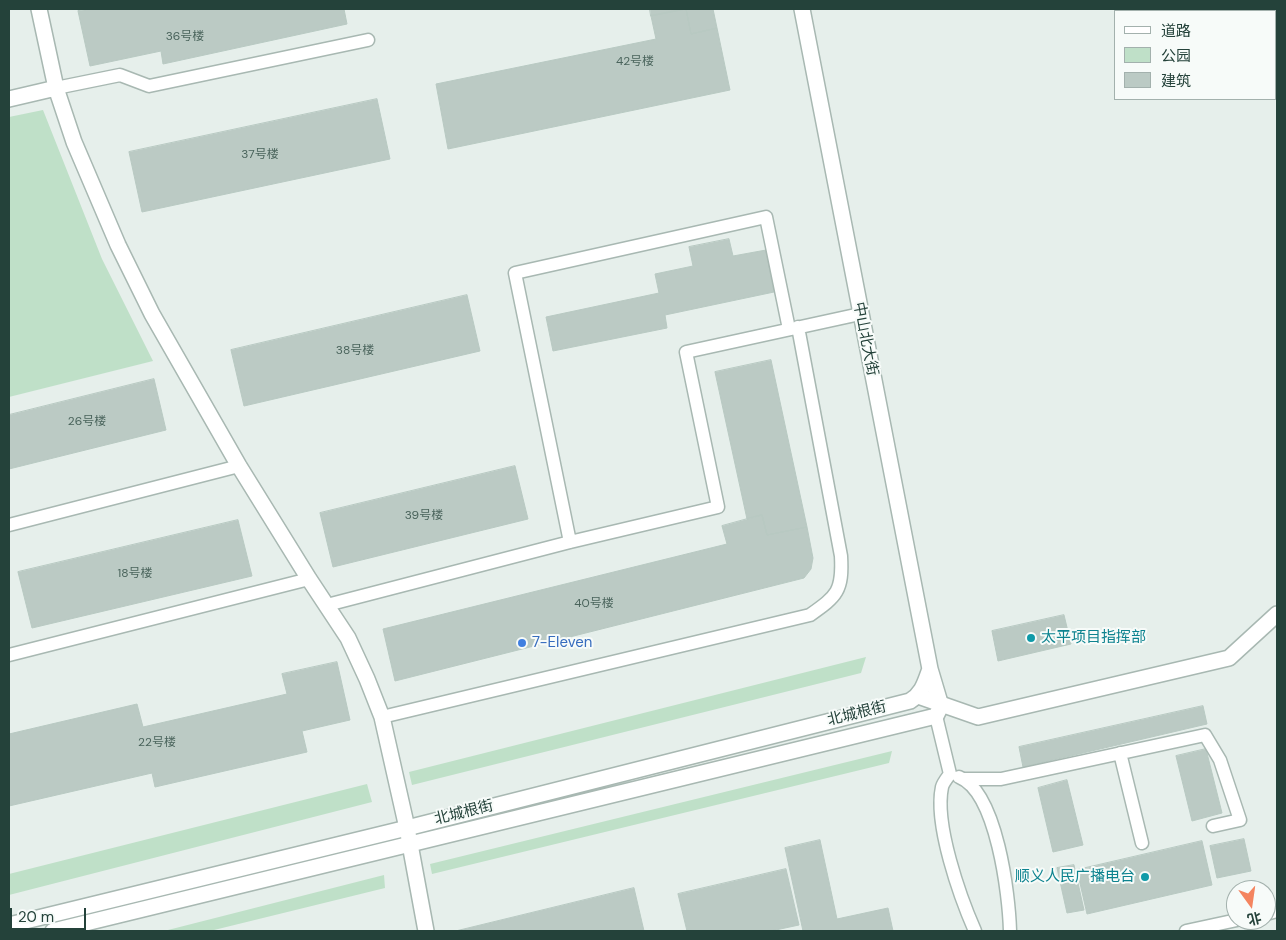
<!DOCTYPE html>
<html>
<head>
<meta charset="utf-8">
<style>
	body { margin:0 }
	#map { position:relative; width:1286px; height:940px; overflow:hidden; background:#e6efeb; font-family:"DM Sans","Noto Sans SC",sans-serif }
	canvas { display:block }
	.frame { position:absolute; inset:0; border:10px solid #24423a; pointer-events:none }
	.legend { position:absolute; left:1114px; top:10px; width:162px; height:90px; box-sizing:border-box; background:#f7fbf9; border:1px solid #a3b1ad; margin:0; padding:6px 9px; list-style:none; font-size:15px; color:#24423a }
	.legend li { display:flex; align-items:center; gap:10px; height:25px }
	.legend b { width:25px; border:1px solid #a3b1ad }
	.north { position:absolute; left:1226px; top:880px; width:50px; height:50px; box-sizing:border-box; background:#f7fbf9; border:1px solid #a3b1ad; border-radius:50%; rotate:166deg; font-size:14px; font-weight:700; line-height:20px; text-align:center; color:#24423a }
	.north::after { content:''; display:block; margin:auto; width:18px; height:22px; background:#f4845f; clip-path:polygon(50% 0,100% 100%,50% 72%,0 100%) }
	.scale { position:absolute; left:10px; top:908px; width:76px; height:22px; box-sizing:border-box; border:2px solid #24423a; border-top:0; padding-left:6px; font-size:15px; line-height:18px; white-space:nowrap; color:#24423a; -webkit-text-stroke:4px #f7fbf9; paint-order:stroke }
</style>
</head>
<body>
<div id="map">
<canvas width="1286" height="940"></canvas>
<div class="frame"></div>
<ul class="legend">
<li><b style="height:6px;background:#fff"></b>道路</li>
<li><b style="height:14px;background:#bfe0c8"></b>公园</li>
<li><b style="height:14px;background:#bbcac4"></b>建筑</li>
</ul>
<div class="north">北</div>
<div class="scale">20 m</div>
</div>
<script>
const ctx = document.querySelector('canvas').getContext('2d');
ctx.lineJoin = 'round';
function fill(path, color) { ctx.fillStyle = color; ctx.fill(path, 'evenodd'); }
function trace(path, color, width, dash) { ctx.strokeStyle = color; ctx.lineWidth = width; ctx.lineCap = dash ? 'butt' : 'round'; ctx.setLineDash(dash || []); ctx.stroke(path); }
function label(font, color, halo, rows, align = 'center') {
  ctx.font = font + ' "DM Sans","Noto Sans SC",sans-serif'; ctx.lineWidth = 4; ctx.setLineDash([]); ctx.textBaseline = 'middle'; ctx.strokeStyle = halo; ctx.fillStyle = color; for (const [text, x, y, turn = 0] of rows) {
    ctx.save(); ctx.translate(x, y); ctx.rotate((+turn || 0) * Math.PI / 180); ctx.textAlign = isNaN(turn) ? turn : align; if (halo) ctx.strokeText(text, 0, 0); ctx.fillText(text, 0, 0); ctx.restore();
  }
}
const green = new Path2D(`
	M43 110 102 259 153 361 9 397V117Z
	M866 657 861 673 412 785 409 772Z
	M892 751 889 763 432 874 430 864Z
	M367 784 372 802 9 895V874Z
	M384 875 385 888 210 931H164Z`);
const building = new Path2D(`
	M90 9H344L347 24 163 64 161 51 90 66 78 11Z
	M650 9H713L717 28 691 34 686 9 651 16Z
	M686 9 691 34 717 28 730 90 448 149 436 84 656 39 651 16Z
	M377 99 390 159 142 212 129 152Z
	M729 239 733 256 766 250 774 292 665 315 667 328 553 351 546 317 659 293 655 274 693 266 689 247Z
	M467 295 480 351 244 406 231 350Z
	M771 360 807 527 767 535 762 515 747 519 715 372Z
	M154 379 166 430 9 469V415Z
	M515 466 528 519 333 567 320 513Z
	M762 515 767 535 807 527 813 558 811 569 804 578 395 681 383 629 727 544 722 526Z
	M238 520 252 576 32 628 18 572Z
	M1064 615 1071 644 998 661 992 631Z
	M337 662 350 720 302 731 307 752 155 787 152 773 9 806V734L137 704 143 727 287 694 282 674Z
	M1203 706 1207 724 1023 767 1019 747Z
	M1206 749 1222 813 1192 821 1176 756Z
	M1067 780 1083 845 1053 852 1038 788Z
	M1244 839 1251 871 1217 878 1210 846Z
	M820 840 837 919 888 908 893 931H803L785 848Z
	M1202 841 1212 885 1087 914 1077 870Z
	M1074 865 1084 910 1067 913 1057 868Z
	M786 869 799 925 771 931H687L678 894Z
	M634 888 644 931H456Z`);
const service = new Path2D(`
	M56 88 120 75 149 86 368 40
	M9 525 239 466
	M570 542 515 273 766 217 789 329
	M327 605 570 542 718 507 686 352 860 314
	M9 655 309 579
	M936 716 950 774C947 778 943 783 942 787 934 824 960 897 975 931
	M382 717 810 615C837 596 843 591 841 556L798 327
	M1120 753 1142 843
	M959 777C997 792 1009 895 1010 931
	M965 779H1001L1205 735 1220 760 1240 820 1213 826
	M1266 914 1277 911
	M1186 931 1237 920`);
const minor = new Path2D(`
	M39 9 56 88 74 142 118 245 152 314 239 466 309 579 348 638 367 679 382 717 407 828 426 931
	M9 99 56 88
	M918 696 978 717 1229 658 1277 614`);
const tertiary = new Path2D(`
	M9 925 407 828 910 701C923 693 925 682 930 669
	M53 931 936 716 941 706 930 669 802 9`);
const markers = [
	[1031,638,5,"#0f9aa8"],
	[522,643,5,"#3f7fe0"],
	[1145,877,5,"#0f9aa8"]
];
const numberNames = [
	["36号楼",185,37],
	["42号楼",635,62],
	["37号楼",260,155],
	["38号楼",355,351],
	["26号楼",87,422],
	["39号楼",424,516],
	["18号楼",135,574],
	["40号楼",594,604],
	["22号楼",157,743]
];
const streetNames = [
	["中山北大街",865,339,79],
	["北城根街",857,714,-14],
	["北城根街",464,813,-14]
];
const cultureNames = [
	["太平项目指挥部",1041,638],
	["顺义人民广播电台",1135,877,"right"]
];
const shopNames = [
	["7-Eleven",532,643]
];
fill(green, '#bfe0c8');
fill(building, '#bbcac4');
trace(building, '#b8c9c2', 1);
trace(service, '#a8b8b2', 15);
trace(minor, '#a8b8b2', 18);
trace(tertiary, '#a8b8b2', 18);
trace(service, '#fff', 12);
trace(minor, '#fff', 15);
trace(tertiary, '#fff', 15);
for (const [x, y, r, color] of markers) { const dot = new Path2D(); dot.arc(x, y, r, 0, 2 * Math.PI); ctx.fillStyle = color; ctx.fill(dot); trace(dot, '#f7fbf9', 2); }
label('12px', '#4a645c', null, numberNames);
label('15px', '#24423a', '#f7fbf9', streetNames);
label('15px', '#0d838f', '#f7fbf9', cultureNames, 'left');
label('15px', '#366cbe', '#f7fbf9', shopNames, 'left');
</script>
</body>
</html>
